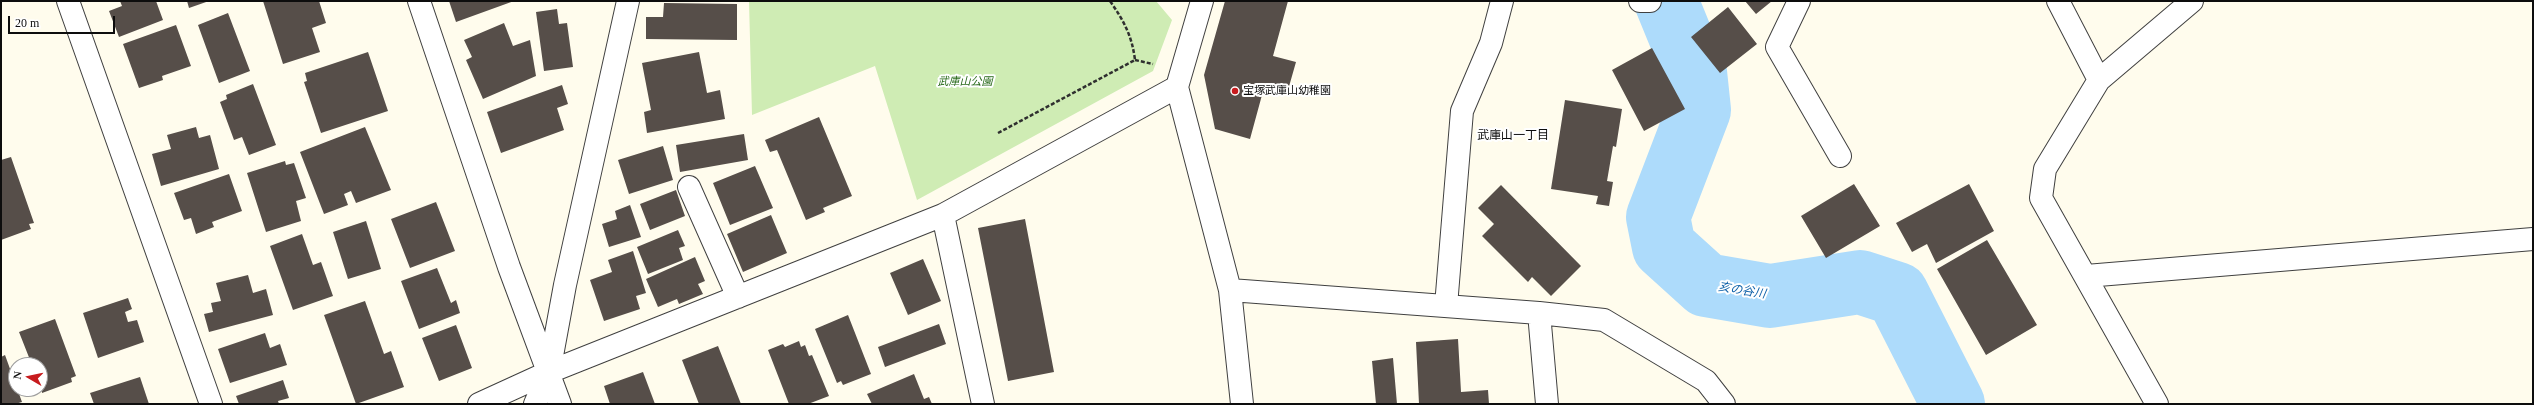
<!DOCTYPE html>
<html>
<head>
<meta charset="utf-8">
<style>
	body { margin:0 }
	#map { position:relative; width:2534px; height:405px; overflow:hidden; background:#fffced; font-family:"Times New Roman",serif }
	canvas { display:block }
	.frame { position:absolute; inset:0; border:2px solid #0d0d0d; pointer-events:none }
	.north { position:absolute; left:8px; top:357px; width:40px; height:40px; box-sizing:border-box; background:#fff; border:1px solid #9e9e9e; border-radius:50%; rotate:279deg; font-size:11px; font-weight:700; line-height:16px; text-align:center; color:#0d0d0d }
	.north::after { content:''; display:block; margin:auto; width:14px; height:18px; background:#c71b1e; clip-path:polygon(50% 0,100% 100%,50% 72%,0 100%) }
	.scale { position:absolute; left:8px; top:16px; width:107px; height:18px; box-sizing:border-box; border:2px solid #0d0d0d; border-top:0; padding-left:5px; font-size:12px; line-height:14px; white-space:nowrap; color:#0d0d0d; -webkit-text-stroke:3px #fff; paint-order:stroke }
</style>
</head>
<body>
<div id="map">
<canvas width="2534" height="405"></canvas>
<div class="frame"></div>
<div class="north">N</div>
<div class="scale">20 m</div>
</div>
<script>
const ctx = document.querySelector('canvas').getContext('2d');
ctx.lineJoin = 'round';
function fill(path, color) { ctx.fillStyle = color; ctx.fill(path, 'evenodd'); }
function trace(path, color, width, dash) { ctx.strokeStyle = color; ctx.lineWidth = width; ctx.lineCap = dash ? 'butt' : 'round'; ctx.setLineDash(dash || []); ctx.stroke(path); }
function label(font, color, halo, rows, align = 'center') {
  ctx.font = font + ' "Times New Roman","Noto Sans JP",serif'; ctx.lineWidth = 4; ctx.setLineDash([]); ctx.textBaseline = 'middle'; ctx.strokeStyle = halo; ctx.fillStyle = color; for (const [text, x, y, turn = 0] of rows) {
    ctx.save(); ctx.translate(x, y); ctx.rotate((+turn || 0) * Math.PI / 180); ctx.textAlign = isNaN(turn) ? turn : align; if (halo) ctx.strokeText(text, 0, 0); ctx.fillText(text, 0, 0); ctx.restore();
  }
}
const green = new Path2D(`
	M749 1H1156L1172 20 1153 71 917 200 875 66 752 115Z`);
const river = new Path2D(`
	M1666 1 1695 72 1699 110 1658 217 1664 247 1706 285 1770 296 1860 282 1897 294 1953 404`);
const building = new Path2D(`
	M120 1H156L163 20 119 37 109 11 122 6Z
	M187 1H209L189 8Z
	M263 1H319L326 23 312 28 320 52 283 64Z
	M449 1H514L456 22Z
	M1225 1H1288L1273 56 1296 62 1288 90 1265 84 1250 139 1215 129 1204 75Z
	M1745 1H1772L1756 14Z
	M664 3 737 4V40L646 39V17H663Z
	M1728 7 1757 44 1720 73 1691 37Z
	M557 9 559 24 567 23 573 67 544 71 536 12Z
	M228 13 250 71 219 83 198 25Z
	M504 23 513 46 530 40 536 76 483 99 466 60 472 57 464 40Z
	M176 25 191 66 162 76 163 80 139 88 123 44Z
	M1652 48 1685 109 1644 131 1612 70Z
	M368 52 388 111 321 133 304 82 307 81 305 73Z
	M699 52 707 93 720 90 725 119 647 133 644 112 651 110 642 63Z
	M253 84 276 145 249 155 242 137 234 140 220 102 227 99 226 95Z
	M562 85 568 104 557 108 564 130 501 153 487 112Z
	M1565 100 1622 109 1616 147 1613 146 1607 181 1613 182 1609 206 1596 204 1598 196 1551 189Z
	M819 117 852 196 823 208 825 212 806 220 777 150 770 152 765 140Z
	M196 127 199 138 210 135 219 169 161 186 152 154 171 149 167 135Z
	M365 127 391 190 356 203 351 191 344 194 348 205 324 214 300 152Z
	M744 134 748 160 680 172 676 145Z
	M663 146 673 180 629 194 618 160Z
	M11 157 34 223 29 224 31 229 1 240V160Z
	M285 161 286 165 294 163 306 198 296 201 301 221 266 232 247 173Z
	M755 166 773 208 730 225 713 183Z
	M229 174 242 211 212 222 214 227 196 234 191 218 184 220 174 193Z
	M1854 184 1880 226 1826 258 1801 216Z
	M1969 184 1994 231 1936 263 1927 244 1912 252 1896 223Z
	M1501 185 1581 266 1551 296 1532 277 1528 282 1482 236 1494 224 1478 208Z
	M676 190 685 216 650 230 640 204Z
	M436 202 455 251 410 268 391 219Z
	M630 205 641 237 609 247 602 224 617 219 615 211Z
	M771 215 787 253 743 272 727 234Z
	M1025 219 1054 372 1008 381 978 228Z
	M366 221 381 269 348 279 333 232Z
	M678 230 685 246 679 248 683 260 648 274 637 247Z
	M302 234 313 265 321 262 333 296 293 310 270 246Z
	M1987 240 2037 325 1986 355 1937 269Z
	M633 251 646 293 636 296 640 309 604 321 590 280 612 272 608 260Z
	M695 257 705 281 698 284 703 294 679 304 677 299 658 307 646 279Z
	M923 259 941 301 908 315 890 273Z
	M437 268 451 303 456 300 460 313 419 329 401 281Z
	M248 275 253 293 266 289 273 315 209 332 204 314 213 312 211 303 221 301 216 283Z
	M128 298 132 309 125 312 128 322 137 320 144 342 98 358 83 313Z
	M365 301 384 354 391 351 404 387 356 404 324 315Z
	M848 315 871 374 843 385 841 381 837 383 815 329Z
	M55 319 76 376 71 378 72 382 42 393 40 365H32L19 332Z
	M939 324 946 344 885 367 878 347Z
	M456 325 472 368 439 381 422 338Z
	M265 333 270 348 280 344 287 365 230 383 218 349Z
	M1458 339 1461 392 1488 390 1489 404H1419L1416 342Z
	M799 341 801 347 805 345 809 356 812 355 829 396 808 404H789L768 350 783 344 785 347Z
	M718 346 741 404H699L682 360Z
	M5 355 22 402 15 404H1V357Z
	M1393 358 1397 404H1376L1372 361Z
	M643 372 655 404H610L604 386Z
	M914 374 924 399 929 397 932 404H872L867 394Z
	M140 377 149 404H94L90 393Z
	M283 380 289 398 278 401 279 404H239L236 396Z`);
const path = new Path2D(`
	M1135 60 1153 64
	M998 133 1135 60C1132 36 1124 21 1110 1`);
const minor = new Path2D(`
	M68 1 211 404
	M419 1 509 267 560 404
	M1640 1H1650
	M1799 1 1777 47 1840 156
	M2058 1 2099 80 2045 169 2041 198 2157 404
	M2099 80 2192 1
	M1177 87 1230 290 1242 404
	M689 187 738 297
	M943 215 983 404
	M2086 276 2533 239
	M1230 290 1539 313 1604 320 1706 381 1724 404
	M1446 306 1462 111 1491 43 1502 1
	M1539 313 1547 404
	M479 404 549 372 943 215 1177 87 1202 1
	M535 404 549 372 565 285 628 1`);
const markers = [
	[1235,91,4,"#c71b1e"]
];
const parkNames = [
	["武庫山公園",965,82]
];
const poiNames = [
	["宝塚武庫山幼稚園",1243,91]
];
const neighbourhoodNames = [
	["武庫山一丁目",1513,136]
];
const waterNames = [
	["亥の谷川",1742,291,9]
];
fill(green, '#cfecb4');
trace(river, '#addbfb', 64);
fill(building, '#564e49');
trace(minor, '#404040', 24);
trace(path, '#2f2f2f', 2.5, [4, 2]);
trace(minor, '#fff', 22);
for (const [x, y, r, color] of markers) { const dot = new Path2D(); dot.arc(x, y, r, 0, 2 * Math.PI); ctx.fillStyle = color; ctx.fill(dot); trace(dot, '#fff', 1.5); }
label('italic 11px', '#276919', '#fff', parkNames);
label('11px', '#0d0d0d', '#fff', poiNames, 'left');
label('12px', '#0d0d0d', '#fff', neighbourhoodNames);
label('italic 12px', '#0d60a8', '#fff', waterNames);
</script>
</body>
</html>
